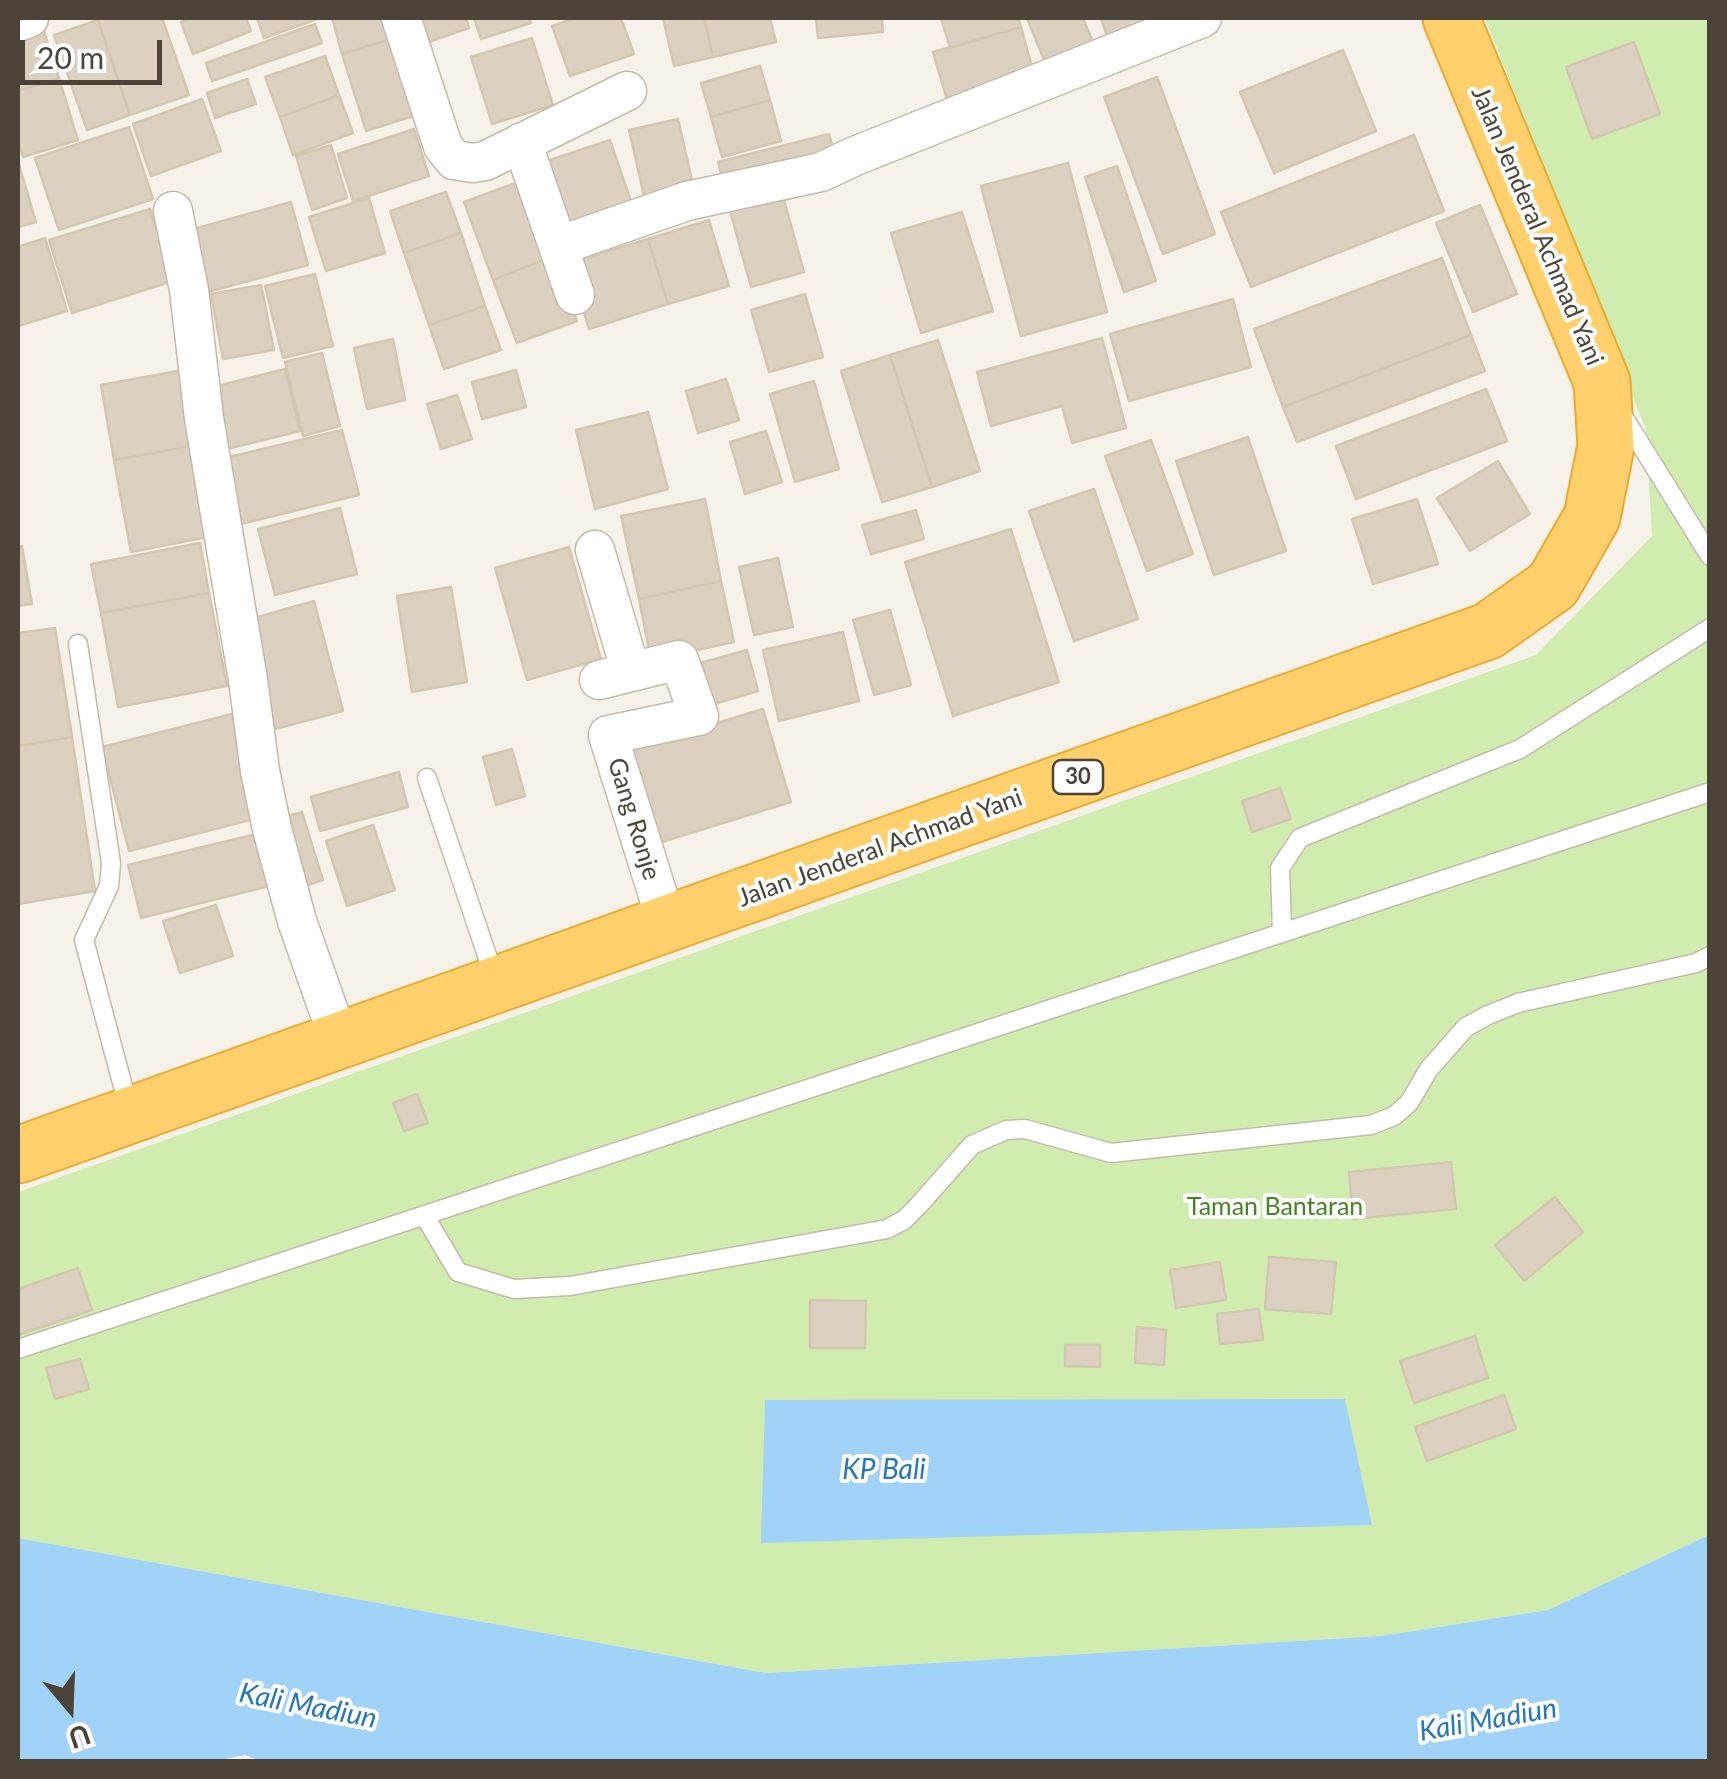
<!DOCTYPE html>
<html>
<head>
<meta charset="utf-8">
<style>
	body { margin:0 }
	#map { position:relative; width:1727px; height:1779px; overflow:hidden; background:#f6f2e9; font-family:Lato,sans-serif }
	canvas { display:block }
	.frame { position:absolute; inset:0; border:20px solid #4b4337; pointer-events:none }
	.north { position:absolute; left:20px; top:1659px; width:100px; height:100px; -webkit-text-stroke:8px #fff; paint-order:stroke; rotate:161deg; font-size:28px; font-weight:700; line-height:40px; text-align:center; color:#4b4337 }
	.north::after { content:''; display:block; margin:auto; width:35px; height:45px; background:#4b4337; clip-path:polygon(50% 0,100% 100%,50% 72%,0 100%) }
	.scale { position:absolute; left:20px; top:40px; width:142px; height:45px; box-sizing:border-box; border:5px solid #4b4337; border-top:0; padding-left:12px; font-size:30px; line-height:35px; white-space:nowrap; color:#4b4337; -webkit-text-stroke:8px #fff; paint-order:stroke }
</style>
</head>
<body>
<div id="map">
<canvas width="1727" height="1779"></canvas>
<div class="frame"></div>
<div class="north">U</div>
<div class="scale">20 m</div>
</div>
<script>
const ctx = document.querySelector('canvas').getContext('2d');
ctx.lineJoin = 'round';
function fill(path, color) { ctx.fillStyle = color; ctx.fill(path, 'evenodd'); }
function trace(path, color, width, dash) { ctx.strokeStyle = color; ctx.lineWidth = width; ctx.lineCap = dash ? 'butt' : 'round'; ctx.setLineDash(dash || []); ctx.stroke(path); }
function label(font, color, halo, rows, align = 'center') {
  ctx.font = font + ' Lato,sans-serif'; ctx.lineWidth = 8; ctx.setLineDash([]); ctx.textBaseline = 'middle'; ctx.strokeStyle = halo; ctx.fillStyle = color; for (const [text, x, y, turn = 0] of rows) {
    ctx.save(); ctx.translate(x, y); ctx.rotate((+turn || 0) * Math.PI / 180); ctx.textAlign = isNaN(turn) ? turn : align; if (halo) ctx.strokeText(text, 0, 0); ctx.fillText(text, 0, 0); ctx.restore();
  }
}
const green = new Path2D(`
	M1485 18H1709V1535L1548 1610 1381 1636 766 1673 18 1538V1192L1536 655 1652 536 1646 430Z`);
const water = new Path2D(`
	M1345 1399 1372 1525 761 1543 765 1400Z
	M1709 1535V1761L263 1762 245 1755 210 1762 18 1761V1538L766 1673 1381 1636 1548 1610Z`);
const building = new Path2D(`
	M97 18H162L189 95 130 115Z
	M193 18H246L251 31 193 54 181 22Z
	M257 18H320L264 38Z
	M332 18H391L397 37 342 54Z
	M410 18H466L469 28 420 45Z
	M474 18H529L531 23 481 39Z
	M576 18H621L634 54 570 76 552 26Z
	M663 18H704L713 57 674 66Z
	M704 18H770L776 42 713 57Z
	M816 18H882L883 32 818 38Z
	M941 18H1018L1021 27 950 48Z
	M1027 18H1083L1095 47 1046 65Z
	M1101 18H1162L1107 36Z
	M98 20 130 115 87 130 54 35Z
	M315 24 322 43 212 81 206 63Z
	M1021 27 1036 81 949 107 933 52Z
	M43 28 59 78 18 91V36Z
	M397 37 420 114 366 131 342 54Z
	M532 38 553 105 492 124 471 57Z
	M1634 42 1660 114 1592 139 1566 67Z
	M1343 50 1376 131 1274 173 1240 92Z
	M325 56 339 95 280 117 265 77Z
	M760 66 770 100 711 117 701 83Z
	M1157 77 1215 234 1163 254 1104 97Z
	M59 78 78 140 23 157 18 140V91Z
	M247 79 256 104 215 118 207 93Z
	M339 95 353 133 293 155 280 117Z
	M202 99 221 151 151 176 133 124Z
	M770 100 781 141 722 157 711 117Z
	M678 119 693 185 644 196 629 130Z
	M129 127 153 199 59 230 35 158Z
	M414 129 429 176 353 201 338 154Z
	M829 134 837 162 725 190 718 162Z
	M1414 135 1444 211 1251 287 1221 212Z
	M610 140 636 216 573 238 547 161Z
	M331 145 347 198 312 210 296 156Z
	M18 161 36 222 18 227Z
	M1068 163 1107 312 1021 336 981 186Z
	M1117 166 1156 281 1124 292 1085 177Z
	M524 180 553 256 493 280 464 202Z
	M446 192 461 233 404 253 390 211Z
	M783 196 804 272 751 287 730 211Z
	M369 198 385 253 326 271 309 217Z
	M291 202 308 265 200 294 183 232Z
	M1480 205 1517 294 1473 312 1436 223Z
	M150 209 173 281 72 313 49 240Z
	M962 212 993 311 921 333 891 233Z
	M709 220 729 286 668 304 648 239Z
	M461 233 485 306 429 325 404 253Z
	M45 238 67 311 18 326V247Z
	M648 239 668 304 589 329 569 263Z
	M553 256 577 321 517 343 493 280Z
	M1442 258 1471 335 1283 407 1254 329Z
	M315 274 333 346 283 358 265 286Z
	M261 285 274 350 223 359 211 294Z
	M805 294 823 357 769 372 751 310Z
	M1233 299 1251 367 1129 401 1110 334Z
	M485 306 501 350 444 369 429 325Z
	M1471 335 1485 371 1297 442 1283 407Z
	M1102 338 1126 428 1072 443 1062 406 991 426 977 372Z
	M393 339 405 400 367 409 354 348Z
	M938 340 980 471 932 487 890 355Z
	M322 353 340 426 303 436 285 362Z
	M890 355 932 487 882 502 841 371Z
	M285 369 300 431 223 450 209 388Z
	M183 370 197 445 114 460 101 385Z
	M516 370 526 407 482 419 472 382Z
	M726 379 739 420 698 433 686 391Z
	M814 381 839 469 795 482 770 394Z
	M1486 389 1507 441 1356 499 1336 446Z
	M457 395 472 439 441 449 427 404Z
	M648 412 668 489 595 509 576 430Z
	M342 430 359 495 241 524 225 458Z
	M766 431 782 482 745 494 730 442Z
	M1248 437 1286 551 1214 575 1176 461Z
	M1151 440 1193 554 1147 571 1105 456Z
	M197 445 213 536 131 552 114 460Z
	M1498 461 1530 514 1470 551 1437 498Z
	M1094 489 1138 619 1074 641 1029 511Z
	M705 499 721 581 639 599 621 516Z
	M1417 499 1438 564 1373 584 1352 519Z
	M340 508 357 574 275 595 258 529Z
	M916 510 924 539 871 554 862 525Z
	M1011 529 1059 682 953 716 905 562Z
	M200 543 209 593 101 613 91 564Z
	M22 546 32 604 18 606V547Z
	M569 547 601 659 527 680 495 568Z
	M778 558 793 627 754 635 739 567Z
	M721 581 734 642 651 660 639 599Z
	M451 587 467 682 412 692 397 596Z
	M209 593 227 686 118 707 101 613Z
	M314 601 343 711 275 729 247 620Z
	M890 610 911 685 874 695 853 620Z
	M55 628 72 737 18 746V633Z
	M843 632 859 701 779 721 763 650Z
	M747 650 758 691 704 707 693 665Z
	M763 709 791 802 652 845 624 751Z
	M232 714 258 818 129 851 102 747Z
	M72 737 95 891 18 904V746Z
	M512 749 525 796 496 805 483 757Z
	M399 772 408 807 320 831 311 797Z
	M1280 788 1291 819 1252 832 1242 801Z
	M302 812 323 880 298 888 277 819Z
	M373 825 395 890 347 906 326 841Z
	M256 834 269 886 141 918 128 865Z
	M216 905 233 956 180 973 163 921Z
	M417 1094 428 1123 404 1131 393 1103Z
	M1451 1162 1456 1209 1353 1219 1349 1172Z
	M1555 1197 1583 1232 1524 1281 1495 1245Z
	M1269 1257 1336 1262 1331 1314 1265 1309Z
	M1220 1262 1226 1300 1176 1308 1170 1270Z
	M78 1268 92 1310 18 1335V1289Z
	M810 1300 866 1301 865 1348H810Z
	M1259 1309 1263 1340 1220 1344 1217 1314Z
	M1137 1327 1166 1330 1164 1365 1135 1363Z
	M1475 1336 1488 1378 1414 1403 1400 1361Z
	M1065 1345H1100V1367L1065 1366Z
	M80 1359 89 1389 55 1399 46 1368Z
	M1504 1395 1516 1429 1427 1461 1415 1427Z`);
const lane = new Path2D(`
	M1621 413 1710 556
	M78 644 111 863 109 886 84 940 129 1109
	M427 778 495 979
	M1282 932 1280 868 1300 838 1520 749 1710 628
	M424 1215 458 1272 514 1289 570 1286 887 1229 904 1220 918 1206 972 1145 1006 1130 1025 1129 1111 1153 1371 1125 1394 1116 1409 1103 1429 1069 1466 1027 1488 1015 1518 1003 1696 963 1710 956
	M18 1349 1710 792`);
const street = new Path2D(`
	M401 18 443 146 454 160 473 163 485 161 627 91
	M18 22 29 18
	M522 142 575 295
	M173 211 189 290 204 418 248 680 260 771 272 829 297 921 339 1040
	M558 246 687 201 821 172 855 156 1202 18
	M595 550 631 672
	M599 680 679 660 699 716 608 735 667 924`);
const highway = new Path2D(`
	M18 1155 1488 631 1553 585 1592 517 1606 446 1602 382 1451 18`);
const shields = [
	[1078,777,50]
];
const shieldNames = [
	["30",1078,777]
];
const streetNames = [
	["Jalan Jenderal Achmad Yani",1537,226,67],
	["Gang Ronje",634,819,73],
	["Jalan Jenderal Achmad Yani",880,848,-20]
];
const parkNames = [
	["Taman Bantaran",1275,1207]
];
const waterNames = [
	["KP Bali",884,1470],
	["Kali Madiun",308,1706,11],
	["Kali Madiun",1488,1720,-10]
];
fill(green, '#d0edaf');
fill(water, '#a1d2f7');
fill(building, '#dcd1c0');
trace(building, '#d4c7b0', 2.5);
trace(lane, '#c2bbab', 21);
trace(street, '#c2bbab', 41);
trace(highway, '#eba92e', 59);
trace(lane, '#fff', 18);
trace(street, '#fff', 38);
trace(highway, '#ffd06b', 55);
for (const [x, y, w] of shields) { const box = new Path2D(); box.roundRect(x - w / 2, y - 17, w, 34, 8); ctx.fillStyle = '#fff'; ctx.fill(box); trace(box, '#4b4337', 2.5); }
label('bold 22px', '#4b4337', null, shieldNames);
label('25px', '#4b4337', '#fff', streetNames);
label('25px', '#468323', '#fff', parkNames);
label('italic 28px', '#2477b8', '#fff', waterNames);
</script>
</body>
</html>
